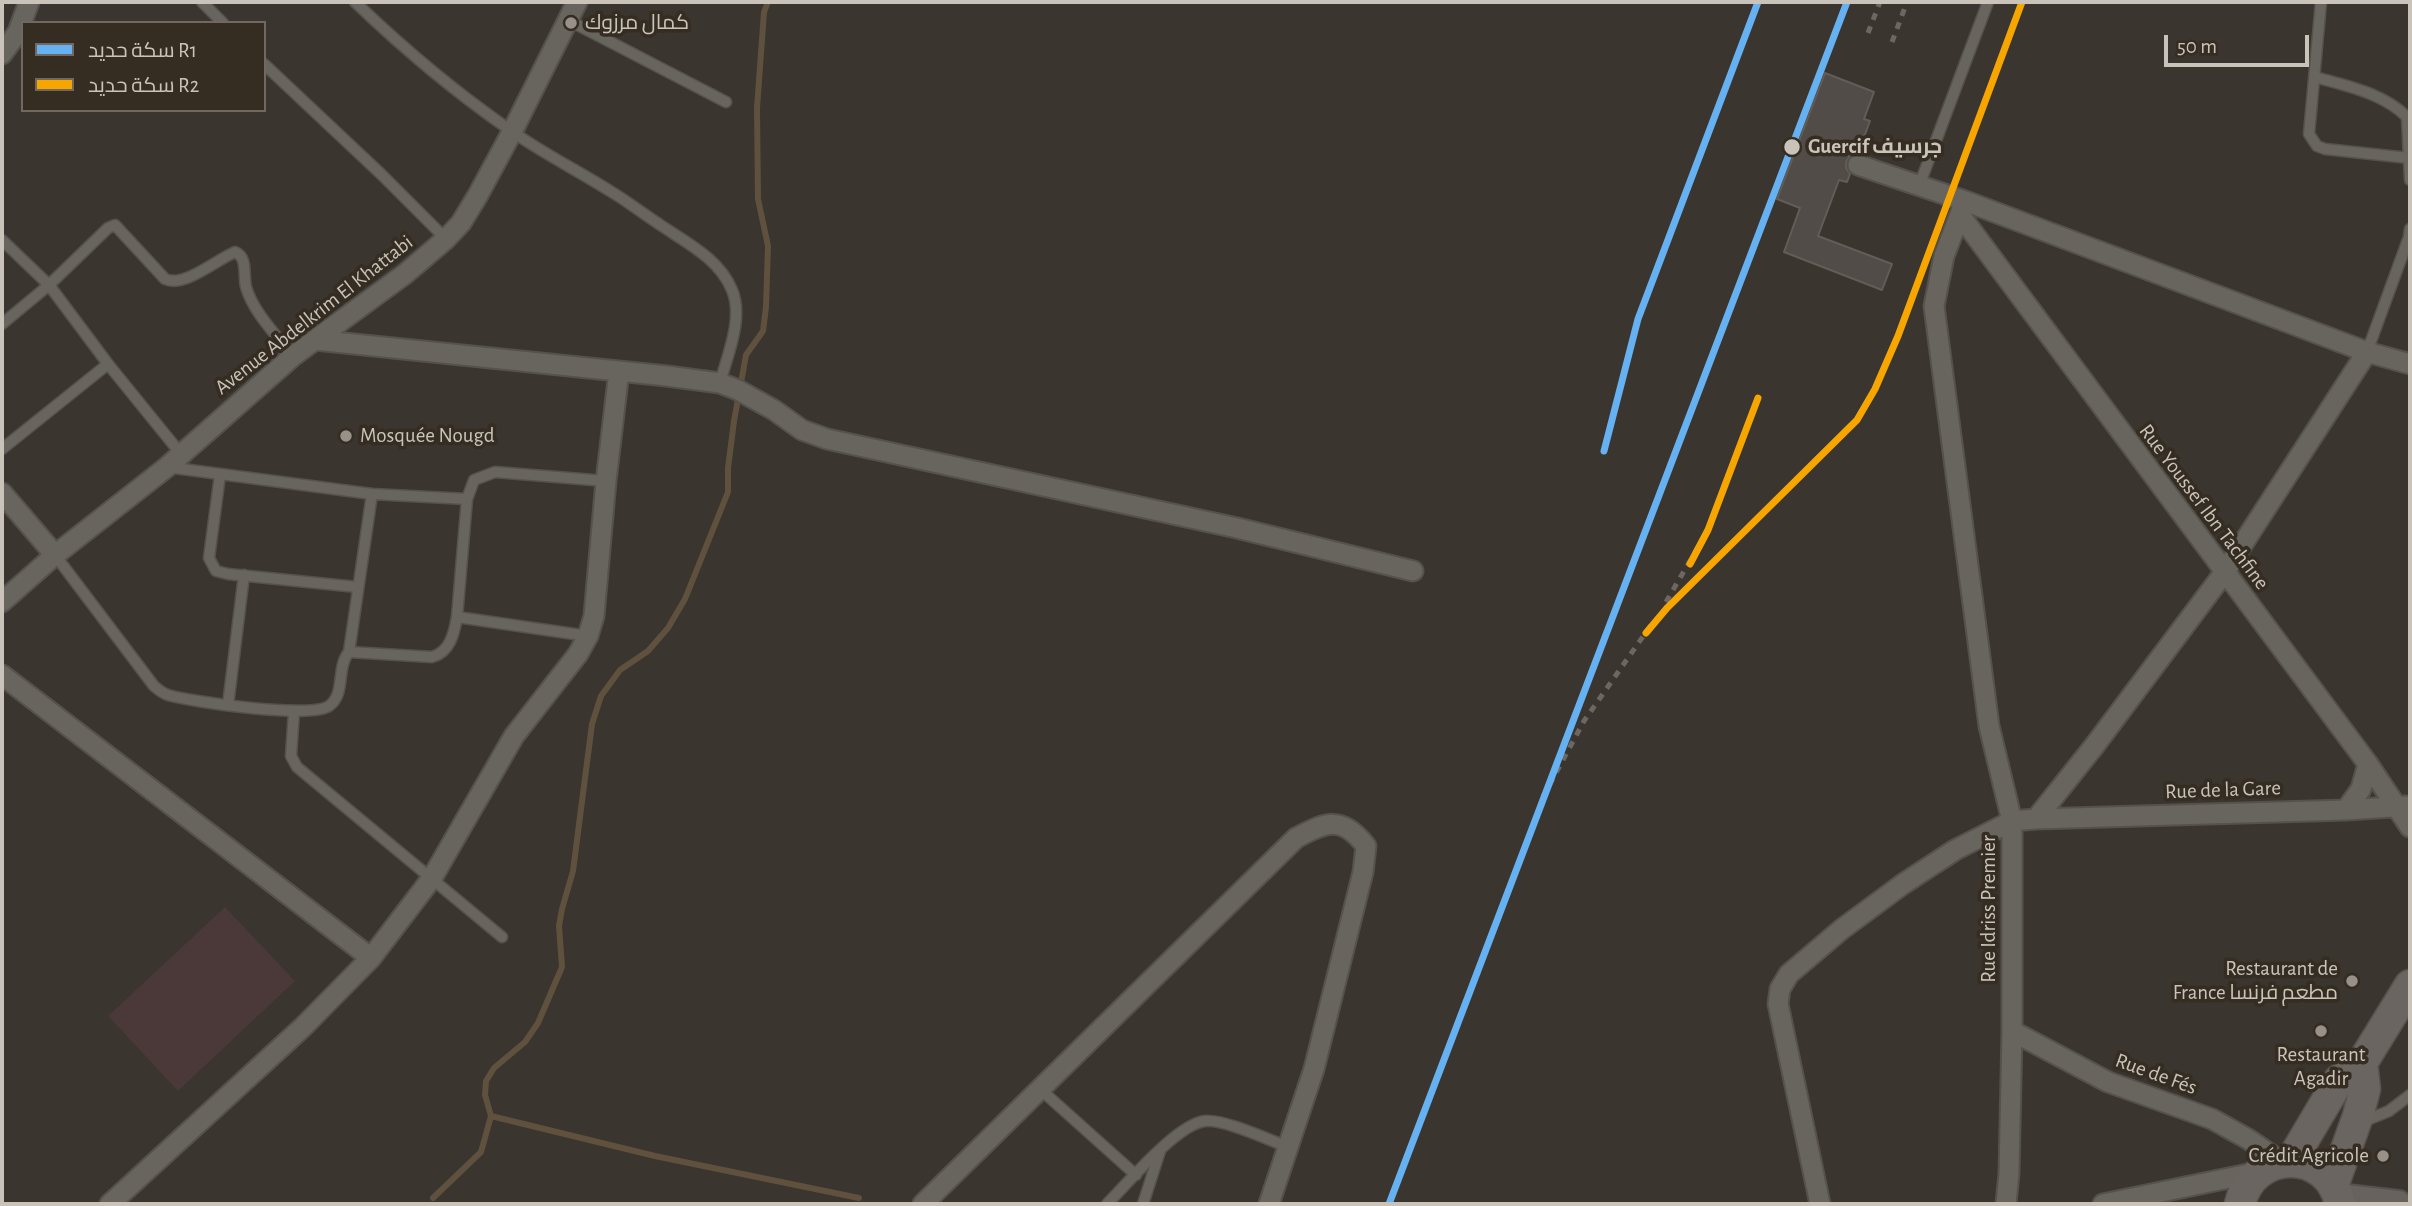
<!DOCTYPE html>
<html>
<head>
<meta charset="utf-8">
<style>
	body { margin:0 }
	#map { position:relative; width:2412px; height:1206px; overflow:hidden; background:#3a352f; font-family:"Alegreya Sans",Cairo,sans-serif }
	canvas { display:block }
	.frame { position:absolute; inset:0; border:4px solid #cac3ba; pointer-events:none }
	.legend { position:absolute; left:21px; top:21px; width:245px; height:91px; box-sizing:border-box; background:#352d22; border:2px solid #71695f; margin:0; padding:9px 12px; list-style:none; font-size:21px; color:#cac3ba }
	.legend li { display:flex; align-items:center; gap:14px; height:35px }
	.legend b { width:35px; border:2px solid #71695f }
	.scale { position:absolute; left:2164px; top:35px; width:145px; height:32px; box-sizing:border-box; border:4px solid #cac3ba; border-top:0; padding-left:9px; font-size:21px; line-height:24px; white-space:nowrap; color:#cac3ba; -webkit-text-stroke:5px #352d22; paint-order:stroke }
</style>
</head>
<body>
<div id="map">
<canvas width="2412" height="1206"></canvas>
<div class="frame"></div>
<ul class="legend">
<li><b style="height:9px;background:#66b1f2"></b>سكة حديد R1</li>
<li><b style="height:9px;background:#f7a600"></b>سكة حديد R2</li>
</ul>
<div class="scale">50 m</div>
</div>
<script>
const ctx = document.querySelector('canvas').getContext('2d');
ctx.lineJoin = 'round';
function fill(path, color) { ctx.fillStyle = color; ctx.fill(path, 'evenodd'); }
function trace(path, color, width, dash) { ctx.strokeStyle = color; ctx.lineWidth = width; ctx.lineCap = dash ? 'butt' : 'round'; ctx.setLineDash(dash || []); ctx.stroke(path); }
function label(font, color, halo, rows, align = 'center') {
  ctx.font = font + ' "Alegreya Sans",Cairo,sans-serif'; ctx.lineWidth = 7; ctx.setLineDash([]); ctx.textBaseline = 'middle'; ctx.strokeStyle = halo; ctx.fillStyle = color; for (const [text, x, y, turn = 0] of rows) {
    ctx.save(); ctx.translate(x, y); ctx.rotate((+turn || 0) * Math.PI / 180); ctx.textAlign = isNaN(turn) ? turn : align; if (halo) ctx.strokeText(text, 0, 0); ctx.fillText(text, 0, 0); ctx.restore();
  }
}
const green = new Path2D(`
	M225 907 295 981 178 1091 108 1016Z`);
const stream = new Path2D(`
	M491 1116 655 1156 859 1198
	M433 1198 481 1152 491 1116 485 1095 486 1081 494 1068 525 1042 538 1023 562 967 559 926 562 909 573 871 592 724 601 696 620 670 648 651 668 628 685 599 728 492V468L734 421 746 355 763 331 766 307 768 246 758 199 757 108 764 12 768 2`);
const building = new Path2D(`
	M1825 73 1874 92 1864 119 1870 121 1858 153 1850 155 1846 162V168L1850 174 1847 182 1839 180 1818 236 1892 264 1882 290 1784 252 1800 208 1777 199Z`);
const service = new Path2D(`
	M202 2 223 23
	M355 2C404 49 455 92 510 130 542 153 577 170 610 191 627 201 642 213 659 224 685 242 719 258 732 290 744 318 727 356 720 383
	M2321 2 2309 134 2317 146 2325 149 2409 158
	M568 20 726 102
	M264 64 382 175 446 239
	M2315 77C2347 86 2383 93 2407 117L2410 180
	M1919 186 1988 2
	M2 240 49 285 108 364 181 454
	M2 324 49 285 108 228 115 225 165 279C184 288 216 260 235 252 248 257 243 275 246 287 253 312 277 336 293 356
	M2367 352 2409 237 2410 229
	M2 449 108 364
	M167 467 372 494 467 499
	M220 475 209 558 216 571 228 574 357 587
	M55 555 154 686C159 690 162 693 168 695 192 702 311 719 329 706 346 694 336 667 349 652L432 657C450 652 454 634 457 617L588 636
	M457 617 467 499 474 480 495 472 606 481
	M349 652 372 494
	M228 705 244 575
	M294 711 291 756 297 767 502 937
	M1040 1089 1136 1175
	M2362 1122 2389 1111 2410 1095
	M1107 1204C1127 1184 1177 1124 1205 1121 1224 1119 1269 1140 1288 1147
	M1143 1204 1160 1151`);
const minor = new Path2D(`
	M2 54 18 32 29 2
	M1858 165 1965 201 2367 352 2410 364
	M1965 201 1944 256 1934 306 1989 726 2012 821V1031L2009 1173 2006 1204
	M1960 215 2368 764 2410 827
	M315 340 667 376 720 383 738 390 774 410 802 430 827 439 1237 528 1413 571
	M2 493 55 555
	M2 602 55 555 167 467 293 356 405 274 446 239 461 223 478 195 512 132 577 2
	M2 675 371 958
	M2346 810 2361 789 2368 764
	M2036 819 2346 810 2406 806
	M2012 1031 2108 1082 2212 1119 2248 1139 2282 1162
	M110 1204 303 1027 371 958 432 878 514 736 578 654 588 636 594 616 606 481 619 371
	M923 1204 1296 838C1326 822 1342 815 1366 846L1363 872 1314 1069 1269 1204
	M1820 1204 1778 1004 1780 989 1789 974 1842 929 1903 884 1955 850 2012 821 2036 819 2095 745 2224 573 2367 352
	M2103 1204 2258 1172`);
const secondary = new Path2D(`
	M2338 1197 2398 1204`);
const primary = new Path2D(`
	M2291 1161 2339 1080 2362 1063 2410 985
	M2333 1186 2358 1116 2365 1089 2362 1063
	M2240 1204C2253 1148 2329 1148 2340 1204`);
const rail = new Path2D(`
	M1868 33 1880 2
	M1892 42 1907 2
	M1604 451 1638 319 1758 2
	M1666 602 1708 530 1758 398
	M1646 633 1667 608 1857 420 1875 389 1898 336 2022 2
	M1543 797 1584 721 1651 625`);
const rail1 = new Path2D(`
	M1604 451 1638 319 1758 2
	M1389 1204 1847 2`);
const rail2 = new Path2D(`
	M1690 564 1708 530 1758 398
	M1646 633 1667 608 1857 420 1875 389 1898 336 2022 2`);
const markers = [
	[571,23,7,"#989189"],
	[1792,147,9,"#cac3ba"],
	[346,436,7,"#989189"],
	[2352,981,7,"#989189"],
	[2321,1031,7,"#989189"],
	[2383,1156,7,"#989189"]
];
const poiNames = [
	["كمال مرزوك",585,23],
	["Mosquée Nougd",360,436],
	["Restaurant de",2338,969,"right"],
	["France مطعم فرنسا",2338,993,"right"],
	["Restaurant",2321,1055,"center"],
	["Agadir",2321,1079,"center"],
	["Crédit Agricole",2369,1156,"right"]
];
const stopNames = [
	["Guercif جرسيف",1808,147]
];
const streetNames = [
	["Avenue Abdelkrim El Khattabi",314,315,-38],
	["Rue Youssef Ibn Tachfine",2204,507,53],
	["Rue de la Gare",2223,790,-2],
	["Rue Idriss Premier",1989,909,-90],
	["Rue de Fés",2156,1074,20]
];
fill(green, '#4b3839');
trace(stream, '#60513e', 6);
fill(building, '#514c47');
trace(building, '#625d57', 2);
trace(service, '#55514c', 13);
trace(minor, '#55514c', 23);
trace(secondary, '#55514c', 30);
trace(primary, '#57524c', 33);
trace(service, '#68645e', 10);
trace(minor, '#68645e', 19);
trace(secondary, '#67625d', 26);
trace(primary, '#6a6560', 30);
trace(rail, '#6c6763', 5, [7, 7]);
trace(rail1, '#66b1f2', 7);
trace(rail2, '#f7a600', 7);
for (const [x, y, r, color] of markers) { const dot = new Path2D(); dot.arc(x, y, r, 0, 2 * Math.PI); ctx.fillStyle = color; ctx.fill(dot); trace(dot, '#352d22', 2.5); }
label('21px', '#cac3ba', '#352d22', poiNames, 'left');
label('bold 21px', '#cac3ba', '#352d22', stopNames, 'left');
label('21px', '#cac3ba', '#352d22', streetNames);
</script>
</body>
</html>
